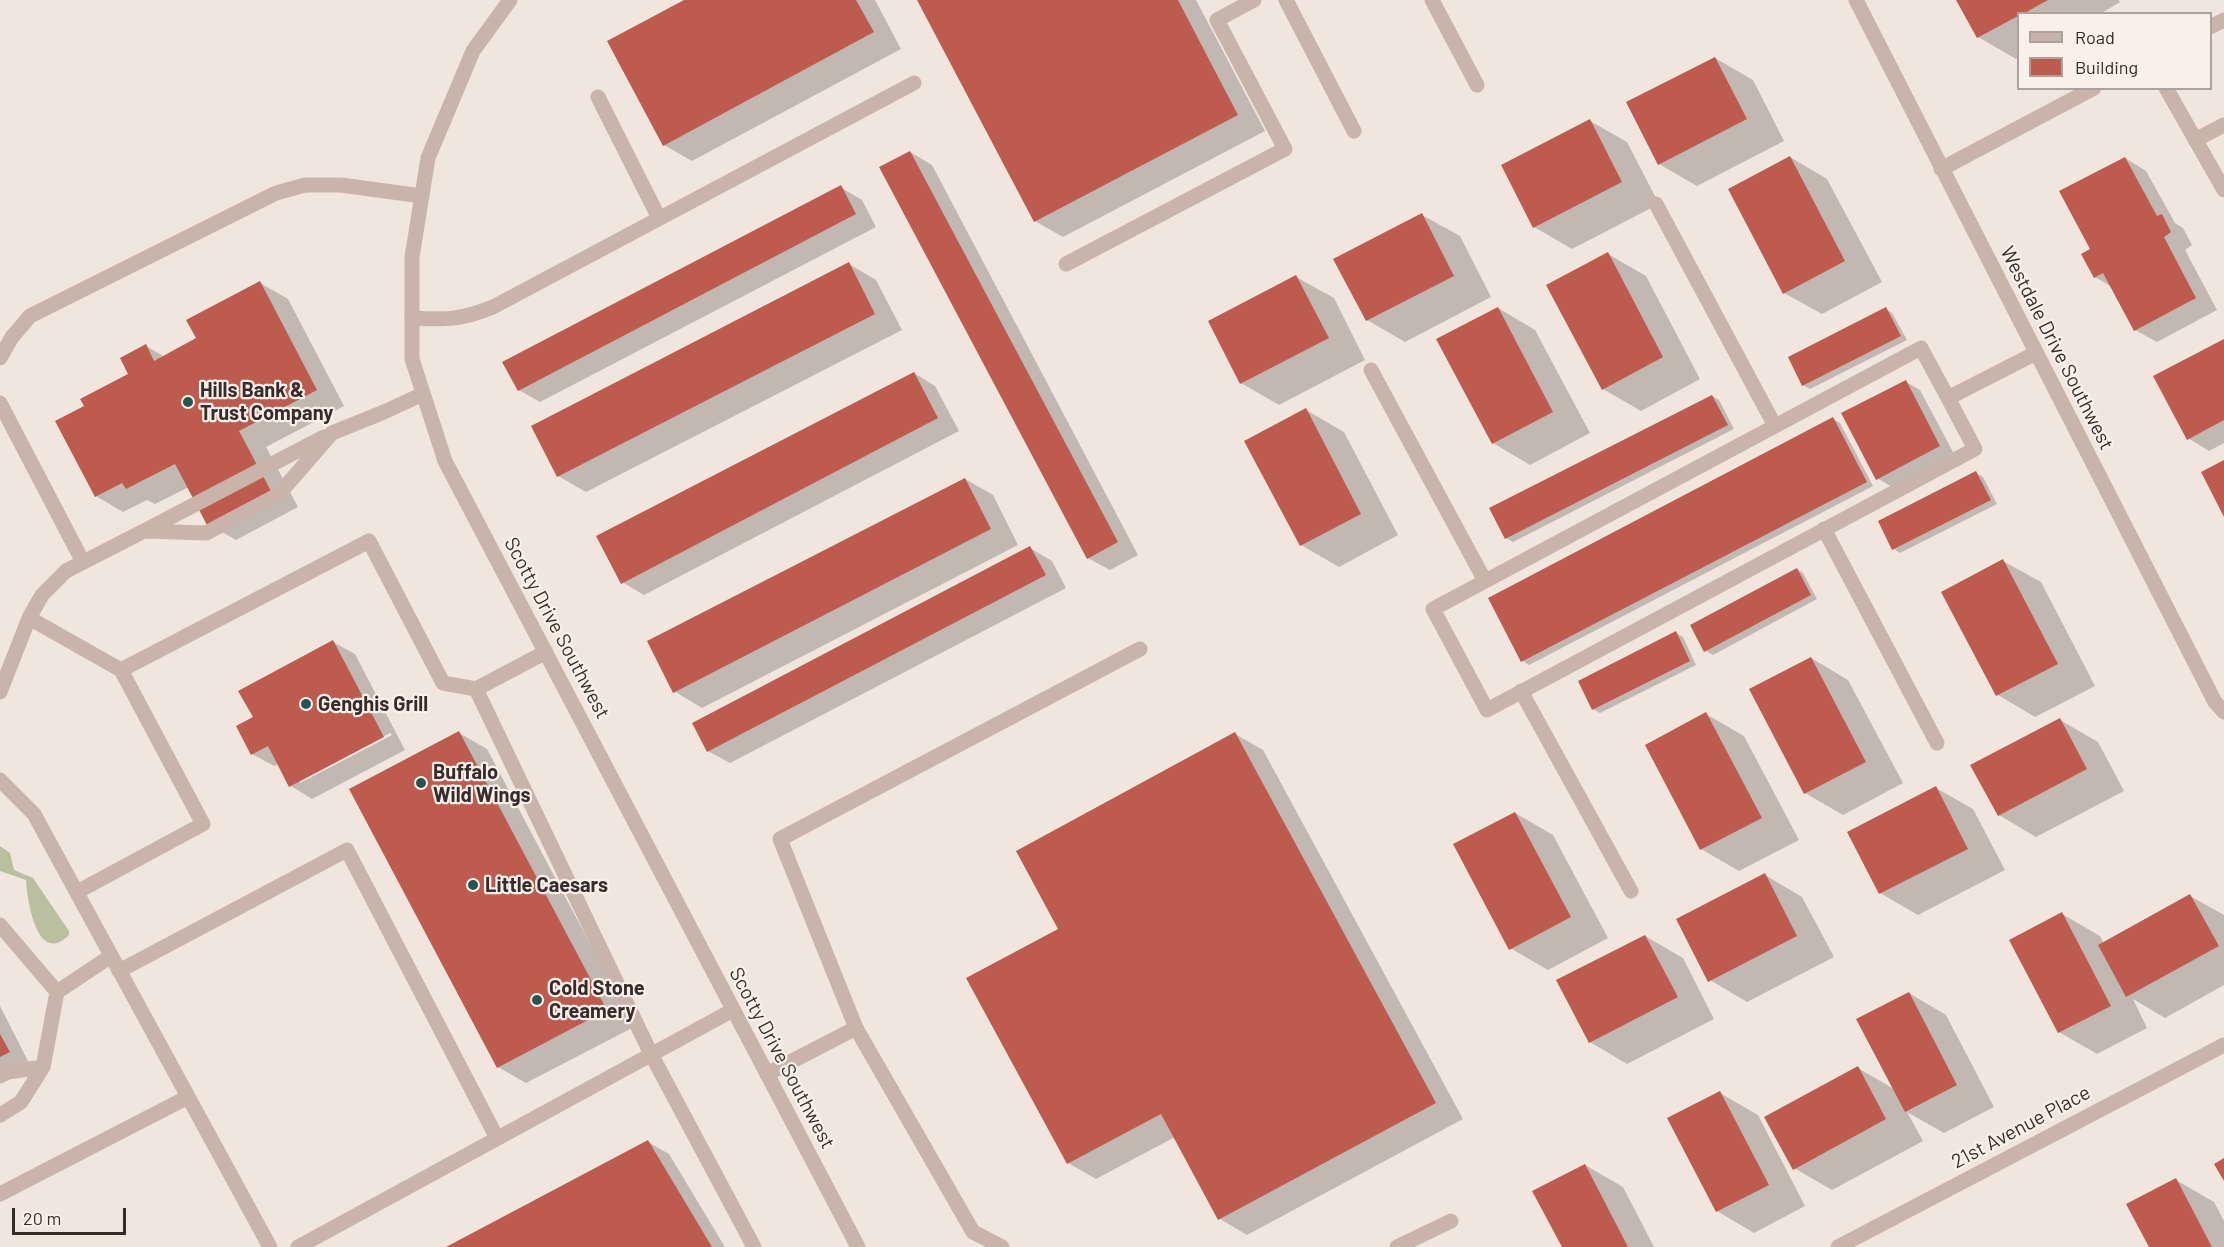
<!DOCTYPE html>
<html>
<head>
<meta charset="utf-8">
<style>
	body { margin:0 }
	#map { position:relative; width:2224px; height:1247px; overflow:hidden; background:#f1e6de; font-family:Barlow,sans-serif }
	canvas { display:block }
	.legend { position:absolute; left:2017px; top:12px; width:195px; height:78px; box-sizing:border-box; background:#f9f0ea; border:2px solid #aba29d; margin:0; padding:8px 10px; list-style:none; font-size:18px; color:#372c2a }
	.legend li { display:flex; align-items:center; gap:12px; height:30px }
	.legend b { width:30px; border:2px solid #aba29d }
	.scale { position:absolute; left:12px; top:1208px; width:114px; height:27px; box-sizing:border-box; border:3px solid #372c2a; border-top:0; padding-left:8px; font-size:18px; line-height:21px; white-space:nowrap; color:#372c2a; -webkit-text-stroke:4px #f9f0ea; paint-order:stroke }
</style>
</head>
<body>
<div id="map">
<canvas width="2224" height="1247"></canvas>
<ul class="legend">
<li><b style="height:8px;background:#c9b4ab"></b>Road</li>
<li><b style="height:16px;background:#be5b4f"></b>Building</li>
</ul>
<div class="scale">20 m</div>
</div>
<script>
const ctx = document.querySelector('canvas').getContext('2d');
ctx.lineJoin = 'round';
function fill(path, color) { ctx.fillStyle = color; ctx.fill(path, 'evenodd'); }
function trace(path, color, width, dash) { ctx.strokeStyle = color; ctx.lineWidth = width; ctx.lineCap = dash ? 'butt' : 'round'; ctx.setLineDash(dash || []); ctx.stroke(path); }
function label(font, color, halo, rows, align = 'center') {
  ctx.font = font + ' Barlow,sans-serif'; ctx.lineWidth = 4.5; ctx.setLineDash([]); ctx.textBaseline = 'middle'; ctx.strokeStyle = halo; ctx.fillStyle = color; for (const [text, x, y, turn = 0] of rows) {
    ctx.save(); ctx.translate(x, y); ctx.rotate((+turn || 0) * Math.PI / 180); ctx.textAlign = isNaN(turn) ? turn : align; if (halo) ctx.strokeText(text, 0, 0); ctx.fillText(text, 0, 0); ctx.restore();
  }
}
const green = new Path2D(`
	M0 846 10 853 14 870 33 878 69 931V935C37 967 27 900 26 880L0 871Z`);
const shadow = new Path2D(`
	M687 0H875L901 49 692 161 664 145Z
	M919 0H1196L1265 131 1063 237 1035 221Z
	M1958 0H2119L2120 2 2100 14H2018V57L2016 59 1978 37Z
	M1715 58 1753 80 1784 141 1697 186 1659 164Z
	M1590 121 1627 142 1659 204 1572 249 1534 227Z
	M910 152 932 165 1138 555 1110 570 1088 558Z
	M1790 157 1827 179 1882 282 1822 314 1784 293Z
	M2125 158 2146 171 2175 223 2183 228 2192 245 2185 250 2217 310 2157 342 2135 330 2112 287 2095 277 2092 250Z
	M840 187 862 200 876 227 540 402 519 390Z
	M1422 215 1460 236 1491 297 1405 342 1367 320Z
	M1608 254 1646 276 1700 379 1641 411 1603 389Z
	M849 264 876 280 902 330 586 492 558 476Z
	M1296 277 1334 298 1365 360 1279 405 1241 383Z
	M260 283 288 299 344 406 266 447 298 507 236 540 208 524 189 487 155 504 147 500 123 512 96 496 86 407 130 374 146 346 165 357 198 339Z
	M1498 308 1535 330 1590 433 1530 465 1493 443Z
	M1886 309 1892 313 1907 340 1810 389 1803 385Z
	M2224 341V443L2209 451 2188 438Z
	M914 373 935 386 959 431 644 595 622 582Z
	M1906 382 1920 390 1954 454 1892 487 1877 478Z
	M1712 396 1719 400 1734 429 1513 542 1506 538Z
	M1306 410 1344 432 1398 535 1339 567 1301 545Z
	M1833 419 1840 423 1873 486 1529 665 1523 661Z
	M1976 473 1983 477 1997 504 1900 553 1894 549Z
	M965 479 993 495 1018 545 702 708 674 691Z
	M1030 548 1052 561 1066 588 730 763 708 751Z
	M2003 561 2041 582 2095 686 2035 717 1998 695Z
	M1797 569 1803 573 1817 599 1713 655 1706 651Z
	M1676 633 1683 637 1696 665 1600 713 1593 709Z
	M333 642 355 654 405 750 312 799 291 786 279 764 274 766 252 754 255 717ZM390 733 392 735 300 783V780Z
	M1811 658 1848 680 1903 783 1843 815 1805 793Z
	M1706 714 1744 736 1799 840 1739 871 1701 849Z
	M2060 720 2098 742 2124 791 2036 837 1999 815Z
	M459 733 487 749 634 1027 526 1083 498 1067Z
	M1235 734 1263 750 1463 1119 1247 1235 1220 1219 1175 1137 1096 1179 1068 1163 1060 929Z
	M1936 788 1973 809 2005 870 1918 915 1880 893Z
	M1515 813 1553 835 1608 938 1548 970 1510 948Z
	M1765 875 1802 897 1834 957 1747 1002 1710 980Z
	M2190 896 2224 915V985L2165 1018 2133 999 2147 1028 2097 1054 2059 1032 2062 914 2100 936 2104 944Z
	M1645 936 1683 958 1714 1019 1627 1064 1590 1042Z
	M1909 993 1946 1015 1994 1107 1944 1133 1907 1112 1923 1141 1832 1190 1794 1168 1858 1068 1894 1089Z
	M0 1006 30 1065 0 1081Z
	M1720 1093 1758 1115 1805 1206 1754 1233 1717 1211Z
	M648 1142 669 1154 725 1247H449Z
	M1585 1165 1623 1187 1654 1247H1563Z
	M2176 1180 2214 1202 2224 1221V1247H2151Z`);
const building = new Path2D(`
	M684 0H856L874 32 663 146 607 41Z
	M917 0H1178L1238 115 1034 222Z
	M1956 0H2048L2023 14H2018V16L1977 38Z
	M1715 57 1747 119 1658 165 1626 102Z
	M1590 119 1622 182 1533 228 1501 165Z
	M910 151 1118 542 1087 559 879 167Z
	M1790 156 1845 261 1783 294 1728 189Z
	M2125 157 2157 216 2162 214 2171 232 2164 237 2196 298 2134 331 2103 273 2094 278 2081 254 2090 249 2059 191Z
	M841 185 856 214 518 391 502 362Z
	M1422 213 1454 276 1366 321 1333 259Z
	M1608 252 1663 357 1602 390 1546 285Z
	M849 262 875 314 557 477 531 426Z
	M1296 275 1329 338 1240 384 1208 321Z
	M260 281 317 390 239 431 271 491 207 525 175 464 126 489 122 483 95 497 55 421 84 406 80 399 128 374 120 358 146 344 154 361 196 338 186 320Z
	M1498 307 1553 412 1492 444 1436 339Z
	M1886 307 1901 336 1802 386 1788 357Z
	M2224 339V420L2187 440 2153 376Z
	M914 372 938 418 621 584 596 536Z
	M1906 380 1940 446 1876 480 1841 413Z
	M1712 395 1728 425 1505 539 1489 508Z
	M1306 408 1361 514 1300 546 1244 441Z
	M1833 417 1867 482 1521 662 1488 598Z
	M2224 460V517L2201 472Z
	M1976 471 1991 500 1892 550 1878 521Z
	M965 478 991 529 673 693 647 641Z
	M1030 546 1046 575 707 752 692 723Z
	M2003 559 2058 664 1996 696 1941 592Z
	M1797 568 1811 595 1704 652 1690 625Z
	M1676 631 1690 661 1592 710 1578 681Z
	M333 640 384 737 289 787 268 746 251 755 236 726 253 717 238 691Z
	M1811 657 1866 762 1804 794 1749 689Z
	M1706 712 1762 818 1700 850 1645 745Z
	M2060 718 2087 769 1998 816 1970 765Z
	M459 731 607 1010 497 1068 349 789Z
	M1235 732 1436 1103 1218 1220 1161 1114 1067 1164 966 978 1058 929 1016 851Z
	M1936 786 1968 849 1879 894 1847 832Z
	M1515 812 1571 917 1509 950 1453 844Z
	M1765 873 1797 936 1708 982 1676 919Z
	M2190 894 2219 946 2126 997 2098 945Z
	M2062 912 2111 1006 2058 1033 2009 940Z
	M1645 935 1678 997 1589 1043 1556 980Z
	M1909 992 1957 1085 1905 1112 1856 1019Z
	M0 1034 10 1052 0 1057Z
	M1858 1066 1886 1119 1793 1170 1764 1117Z
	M1720 1091 1769 1185 1716 1212 1667 1118Z
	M648 1140 712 1247H446Z
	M2224 1158V1181L2214 1164Z
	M1585 1164 1628 1247H1562L1532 1191Z
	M2176 1178 2212 1247H2149L2126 1204Z`);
const lane = new Path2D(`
	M1286 0 1354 131
	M1432 0 1477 85
	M2166 88 2224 190
	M598 97 659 218
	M2195 140 2224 125
	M1656 204 1775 426
	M1066 264 1285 149 1217 20 1254 0
	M412 318C446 320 461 320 493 307L914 83
	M0 358 12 337 30 316 276 193 305 185H341L422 196
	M1371 370 1485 581
	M1948 398 1921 348 1433 609 1487 710 1975 449 1948 398 2036 353
	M0 403 83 562
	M1824 529 1937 743
	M146 530 324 437
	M29 618 121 670 369 541 443 683 476 689 546 652
	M476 689 651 1054 754 1247
	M1521 691 1631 891
	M0 692 29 618 42 595 66 571 144 531 206 533 278 495 332 433 384 412 423 394
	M0 780 34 814 270 1247
	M77 892 203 824 121 670
	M0 925 57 992
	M119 971 347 850 497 1138
	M767 1074 856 1028
	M0 1076 8 1072 43 1067
	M0 1115 21 1102 43 1067 57 992 111 956
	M0 1194 188 1097
	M298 1247 733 1010
	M1002 1247 973 1232 856 1028 780 839 1140 649
	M1397 1247 1451 1221`);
const street = new Path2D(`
	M510 0 473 51 428 158 412 257V359L445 461 858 1247
	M1856 0 2215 702 2224 712
	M2210 27 2224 20
	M1941 169 2094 88
	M1838 1247 2224 1045`);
const markers = [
	[188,402,6,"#225652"],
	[306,704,6,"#225652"],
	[421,783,6,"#225652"],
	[473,885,6,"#225652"],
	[537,1000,6,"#225652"]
];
const streetNames = [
	["Westdale Drive Southwest",2057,348,63],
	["Scotty Drive Southwest",557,628,62],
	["Scotty Drive Southwest",782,1058,62],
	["21st Avenue Place",2021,1127,-28]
];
const poiNames = [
	["Hills Bank &",200,390],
	["Trust Company",200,413],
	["Genghis Grill",318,704],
	["Buffalo",433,772],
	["Wild Wings",433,795],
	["Little Caesars",485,885],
	["Cold Stone",549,988],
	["Creamery",549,1011]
];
fill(green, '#b9bf9f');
fill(shadow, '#0003');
fill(building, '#be5b4f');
trace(lane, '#c9b4ab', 15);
trace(street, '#c9b4ab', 15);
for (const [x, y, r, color] of markers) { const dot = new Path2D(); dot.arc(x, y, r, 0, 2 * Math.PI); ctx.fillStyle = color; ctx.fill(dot); trace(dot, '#f9f0ea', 2); }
label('20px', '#372c2a', '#f9f0ea', streetNames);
label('bold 20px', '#372c2a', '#f9f0ea', poiNames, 'left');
</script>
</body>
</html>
